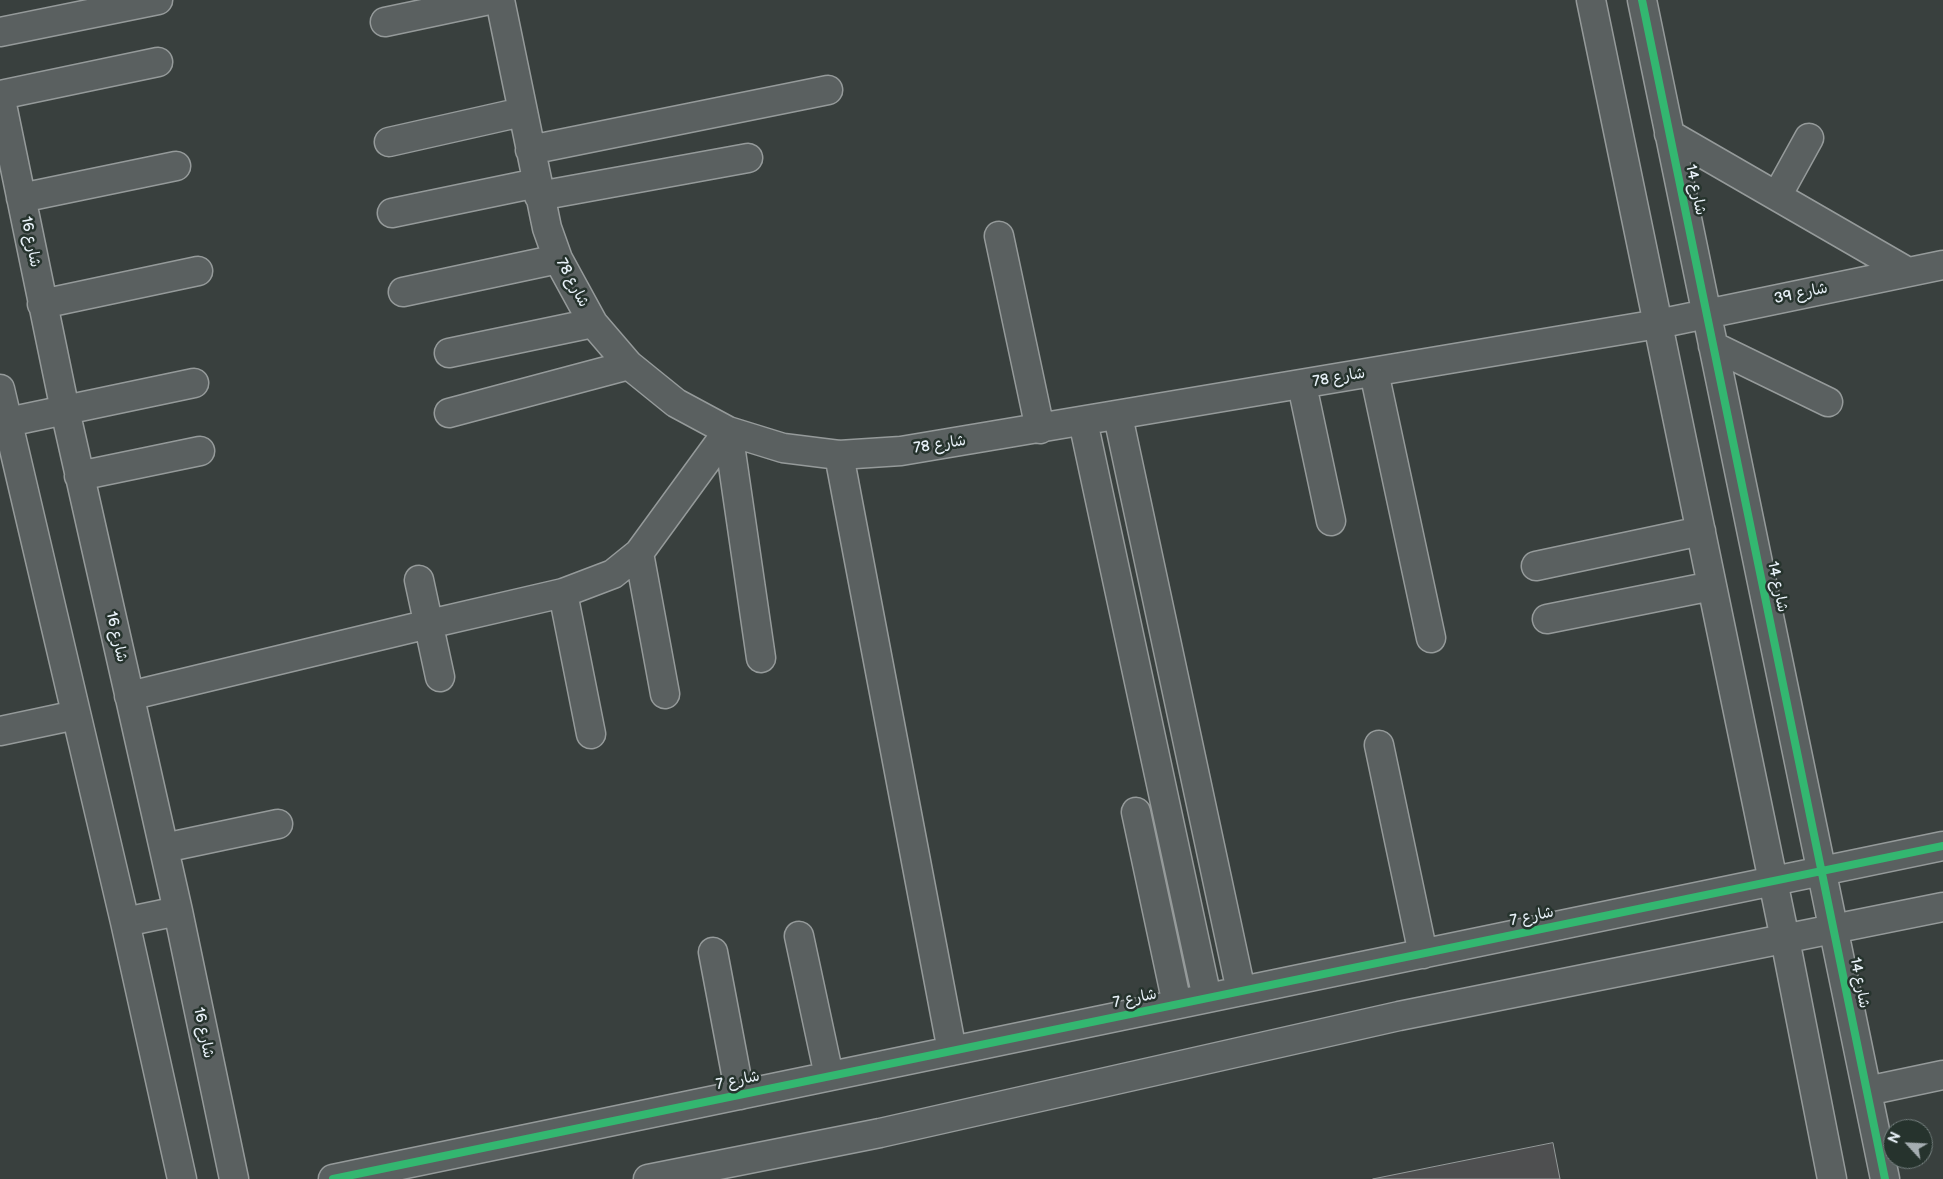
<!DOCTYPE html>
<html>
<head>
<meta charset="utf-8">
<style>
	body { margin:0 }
	#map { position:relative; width:1943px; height:1179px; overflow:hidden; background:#29302d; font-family:"Balsamiq Sans",sans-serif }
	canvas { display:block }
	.north { position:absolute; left:1883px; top:1119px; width:50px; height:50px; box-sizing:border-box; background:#26332d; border:1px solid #747f7e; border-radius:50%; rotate:295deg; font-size:14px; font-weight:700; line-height:20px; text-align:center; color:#e8f1f8 }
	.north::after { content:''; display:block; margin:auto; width:18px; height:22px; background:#a5adb1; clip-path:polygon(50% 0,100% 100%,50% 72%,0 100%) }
</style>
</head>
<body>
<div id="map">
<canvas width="1943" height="1179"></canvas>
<div class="north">N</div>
</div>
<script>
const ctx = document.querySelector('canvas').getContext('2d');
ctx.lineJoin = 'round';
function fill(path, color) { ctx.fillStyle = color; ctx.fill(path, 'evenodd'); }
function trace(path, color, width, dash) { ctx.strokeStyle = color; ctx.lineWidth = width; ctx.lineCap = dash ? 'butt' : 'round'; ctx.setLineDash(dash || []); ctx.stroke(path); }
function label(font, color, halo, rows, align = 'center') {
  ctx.font = font + ' "Balsamiq Sans","Playpen Sans Arabic",sans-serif'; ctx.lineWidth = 5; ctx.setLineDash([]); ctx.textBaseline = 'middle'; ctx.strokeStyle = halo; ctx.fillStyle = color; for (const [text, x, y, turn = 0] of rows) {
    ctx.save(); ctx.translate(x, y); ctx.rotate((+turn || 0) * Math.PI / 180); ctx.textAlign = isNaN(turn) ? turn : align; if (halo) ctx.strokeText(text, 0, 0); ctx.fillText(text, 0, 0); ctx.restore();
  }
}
const built = new Path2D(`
	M0 0H1943V1179H0ZM1893 1129H1923V1159H1893Z`);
const building = new Path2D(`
	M1553 1143 1560 1179H1373Z`);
const minor = new Path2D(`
	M500 0 547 228 558 259 593 323 629 365 676 403 728 431 783 448 839 455 901 451 1658 324 1943 265
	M1591 0 1785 939 1832 1179
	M1642 0 1885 1179
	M385 22 489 0
	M0 32 158 0
	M0 95 65 410 178 911 234 1179
	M0 95 158 62
	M1669 134 1908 272
	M389 142 522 112
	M530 150 828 90
	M539 196 748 158
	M1777 196 1809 138
	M21 198 176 166
	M392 213 537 183
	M999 236 1040 429
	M403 292 558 259
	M42 304 198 271
	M1713 346 1828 402
	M449 353 593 323
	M1374 372 1431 638
	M1302 385 1331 521
	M0 389 125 922 182 1179
	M449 413 629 365
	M1118 416 1241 991
	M1083 421 1207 998
	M8 422 194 383
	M728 431 761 658
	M839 455 952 1051
	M79 476 200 451
	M639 553 665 694
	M1536 566 1701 531
	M419 580 440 677
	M563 593 591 734
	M1547 619 1712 586
	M129 696 429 624 563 593 613 574 639 553 728 431
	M0 731 76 715
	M1379 745 1423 954
	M1136 812 1177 1004
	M164 848 278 824
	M125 922 178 911
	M799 936 829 1076
	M713 952 740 1095
	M1867 1091 1943 1075
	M333 1179 1943 846
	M648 1179 880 1133 1399 1016 1943 907`);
const cycleway = new Path2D(`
	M1642 0 1885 1179
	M333 1179 1943 846`);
const streetNames = [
	["شارع 14",1695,190,78],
	["شارع 16",30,242,79],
	["شارع 78",572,283,62],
	["شارع 39",1801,294,-12],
	["شارع 78",1339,378,-10],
	["شارع 78",940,445,-9],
	["شارع 14",1777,587,78],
	["شارع 16",116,637,77],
	["شارع 7",1532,917,-12],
	["شارع 14",1859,983,79],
	["شارع 7",1135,999,-12],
	["شارع 16",203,1033,78],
	["شارع 7",738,1081,-12]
];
fill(built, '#39403e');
fill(building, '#4e4f50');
trace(building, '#959a9a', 1);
trace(minor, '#959a9a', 31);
trace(minor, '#5a6060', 28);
trace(cycleway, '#33b770', 8);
label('15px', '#e8f1f8', '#26332d', streetNames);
</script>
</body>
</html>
